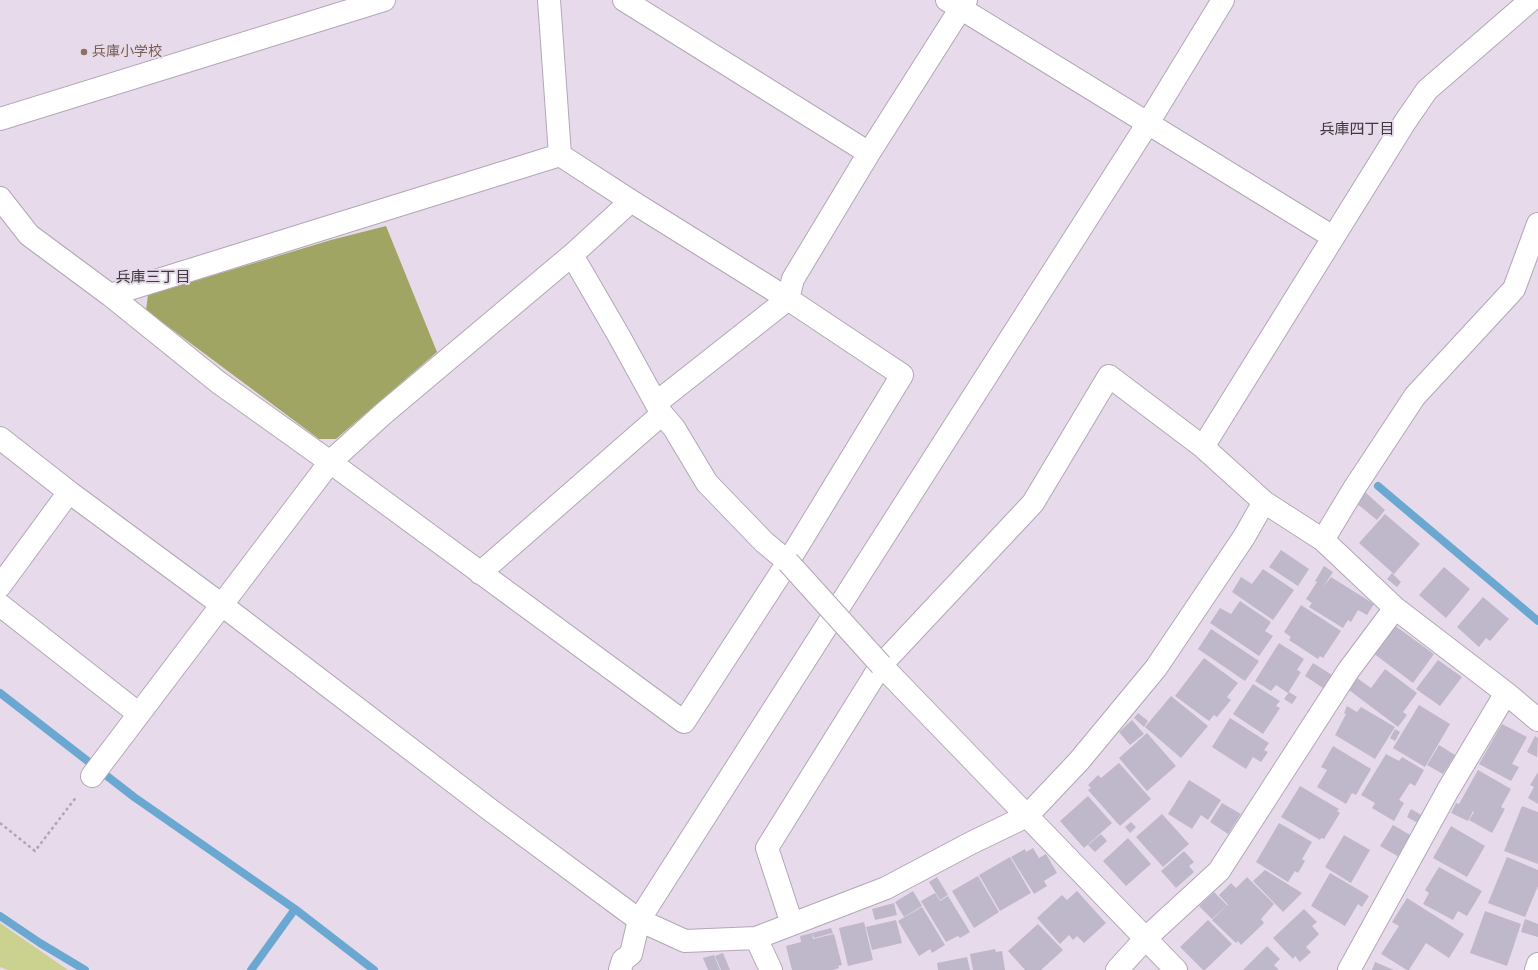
<!DOCTYPE html>
<html>
<head>
<meta charset="utf-8">
<style>
	body { margin:0 }
	canvas { display:block; background:#e7daea }
</style>
</head>
<body>
<canvas width="1538" height="970"></canvas>
<script>
const ctx = document.querySelector('canvas').getContext('2d');
ctx.lineJoin = 'round';
function fill(path, color) { ctx.fillStyle = color; ctx.fill(path, 'evenodd'); }
function trace(path, color, width, dash) { ctx.strokeStyle = color; ctx.lineWidth = width; ctx.lineCap = dash ? 'butt' : 'round'; ctx.setLineDash(dash || []); ctx.stroke(path); }
function label(font, color, halo, rows, align = 'center') {
  ctx.font = font + ' Karla,"Noto Sans JP",sans-serif'; ctx.lineWidth = 4; ctx.setLineDash([]); ctx.textBaseline = 'middle'; ctx.strokeStyle = halo; ctx.fillStyle = color; for (const [text, x, y, turn = 0] of rows) {
    ctx.save(); ctx.translate(x, y); ctx.rotate((+turn || 0) * Math.PI / 180); ctx.textAlign = isNaN(turn) ? turn : align; if (halo) ctx.strokeText(text, 0, 0); ctx.fillText(text, 0, 0); ctx.restore();
  }
}
const green = new Path2D(`
	M0 923 68 970H8L0 967Z`);
const forest = new Path2D(`
	M386 226 437 352 336 439H319L146 310 148 295 331 240Z`);
const stream = new Path2D(`
	M1378 486 1538 621
	M0 693 134 797 295 909 374 970
	M0 916 40 943 85 970
	M251 970 295 909`);
const building = new Path2D(`
	M1365 492 1385 510 1377 520 1356 503Z
	M1385 514 1420 544 1394 574 1359 543Z
	M1281 550 1309 569 1298 586 1269 567Z
	M1324 566 1333 572 1323 587 1331 577 1374 604 1367 615 1358 610 1351 622 1348 620 1343 628 1309 607 1312 603 1306 599 1317 582 1315 581Z
	M1444 567 1470 589 1446 618 1419 595Z
	M1263 569 1294 590 1273 620 1232 592 1241 577 1252 584Z
	M1392 573 1401 582 1397 587 1387 579Z
	M1483 597 1509 619 1490 641 1486 638 1479 647 1457 627Z
	M1240 601 1271 622 1265 631 1273 636 1259 656 1210 623 1220 608 1231 614Z
	M1301 605 1341 631 1323 658 1320 656 1318 659 1289 640 1291 637 1284 632Z
	M1394 625 1434 654 1413 683 1373 653Z
	M1211 629 1259 661 1245 681 1198 649Z
	M1279 643 1304 659 1297 670 1301 672 1288 693 1276 685 1271 691 1255 681Z
	M1204 658 1238 683 1227 697 1231 700 1217 717 1214 715 1209 721 1175 696Z
	M1438 660 1462 677 1440 706 1416 689Z
	M1313 663 1332 675 1323 688 1305 676Z
	M1385 669 1417 693 1403 712 1407 715 1398 727 1349 690 1357 678 1371 688Z
	M1253 684 1280 701 1276 706 1280 708 1263 734 1233 714Z
	M1289 692 1297 697 1292 704 1284 699Z
	M1171 696 1208 726 1181 758 1145 727Z
	M1419 705 1450 724 1425 767 1393 748Z
	M1347 706 1357 712 1361 707 1395 727 1375 759 1335 735 1346 714 1344 713Z
	M1138 713 1148 721 1144 727 1134 718Z
	M1230 718 1269 743 1264 750 1268 752 1261 762 1253 757 1246 769 1212 747Z
	M1132 720 1144 734 1130 745 1119 732Z
	M1502 724 1527 737 1512 764 1519 767 1511 781 1479 764Z
	M1395 729 1400 732 1395 741 1390 738Z
	M1147 733 1176 766 1147 791 1119 758Z
	M1535 736 1538 738 1537 757 1527 752Z
	M1439 745 1455 755 1443 774 1427 765Z
	M1333 746 1371 769 1356 795 1352 793 1346 804 1317 787 1327 770 1321 767Z
	M1386 754 1399 761 1402 757 1424 770 1415 786 1410 783 1399 800 1404 803 1394 821 1372 808 1375 803 1361 795Z
	M1119 763 1151 799 1120 826 1088 790 1091 788 1088 785 1098 775 1101 778Z
	M1478 770 1511 789 1501 807 1505 809 1492 833 1469 820 1474 812 1473 811 1468 821 1451 813 1456 803 1459 804Z
	M1538 772V804L1528 798 1534 787 1530 785Z
	M1189 780 1221 800 1208 820 1201 815 1192 829 1168 814Z
	M1300 786 1339 809 1337 811 1340 813 1324 839 1321 838 1320 840 1281 817Z
	M1088 796 1112 823 1084 848 1060 821Z
	M1222 803 1241 814 1228 834 1210 822Z
	M1522 806 1538 812V864L1504 851Z
	M1411 809 1423 816 1418 823 1407 817Z
	M1162 814 1189 844 1163 867 1136 837Z
	M1131 822 1136 827 1130 833 1125 827Z
	M1279 823 1312 842 1302 859 1305 861 1298 873 1295 871 1288 882 1256 862Z
	M1393 825 1412 836 1399 857 1380 846Z
	M1451 826 1485 846 1467 877 1433 858Z
	M1101 834 1107 841 1095 852 1088 845Z
	M1344 835 1370 850 1351 883 1325 867Z
	M1128 838 1151 864 1126 886 1103 861Z
	M1033 848 1039 858 1046 854 1057 873 1044 881 1047 886 1034 894 1011 857 1025 849 1026 852Z
	M1184 851 1194 862 1189 866 1194 872 1176 888 1161 871Z
	M1010 857 1031 893 1000 911 979 875Z
	M1507 857 1538 870V886L1525 917 1488 903Z
	M1439 867 1482 891 1467 916 1458 911 1453 920 1423 904 1429 893 1425 890Z
	M1265 870 1302 893 1283 912 1253 881Z
	M1330 873 1369 896 1362 907 1358 904 1345 926 1311 906Z
	M978 876 999 912 974 928 952 891Z
	M937 877 948 895 940 900 929 882Z
	M1247 877 1274 904 1261 919 1264 923 1241 945 1238 941 1236 943 1212 920 1227 905 1229 906 1219 895 1231 883 1236 888Z
	M913 891 922 906 904 917 895 902Z
	M1077 891 1106 923 1084 943 1077 936 1073 940 1069 935 1060 944 1037 918 1062 895 1067 900Z
	M1214 892 1227 905 1212 919 1199 906Z
	M935 893 940 901 948 896 970 932 960 938 958 936 946 942 921 901Z
	M1407 898 1464 934 1449 958 1426 943 1409 970H1407L1381 954 1399 926 1392 922Z
	M894 903 897 915 875 920 872 909Z
	M922 907 945 945 932 953 930 949 919 956 898 921Z
	M1304 909 1317 922 1312 926 1319 934 1306 947 1311 952 1300 962 1295 956 1293 959 1273 938Z
	M1485 911 1521 924 1507 966 1470 953Z
	M1525 919 1538 924V937L1521 932Z
	M896 920 902 943 872 950 866 927Z
	M1208 920 1232 944 1205 970H1203L1180 947Z
	M864 922 873 960 848 966 839 928Z
	M1038 924 1063 950 1041 970H1025L1008 951Z
	M831 928 833 933 814 938 812 933Z
	M812 933 813 939 834 934 842 965 838 966 839 968 833 970H792L786 946 801 942 800 936Z
	M1267 946 1280 959 1274 965 1279 970H1243Z
	M995 949 996 952 1002 951 1005 970H973L970 954Z
	M723 953 730 970H721L715 956Z
	M714 955 720 970H708L703 958Z
	M967 957 970 970H938L937 963Z
	M1375 962 1394 970H1372Z`);
const path = new Path2D(`
	M0 823 35 851 77 796`);
const minor = new Path2D(`
	M549 0 560 155
	M624 0 869 153
	M947 0 1333 237
	M0 119 384 0
	M0 198 29 235 110 295 218 382 330 462 684 722 788 562 902 375 788 299 631 201 560 155
	M572 255 619 336 662 414 674 428 707 483 764 542 788 562
	M110 295 560 155
	M656 403 788 299 793 279 869 153 966 0
	M0 438 69 492 222 605 489 809 639 920 685 941 756 938 886 888 971 843 1027 816 1079 761 1156 668 1244 537 1264 502
	M1203 447 1405 122 1427 90 1531 0
	M1323 540 1355 487 1415 396 1514 289 1538 224
	M480 573 662 414
	M0 586 69 492
	M0 605 139 714
	M881 665 1176 970
	M92 776 330 462 383 414 572 255 631 201
	M792 924 767 848 881 665 1033 503 1109 376 1203 447 1264 502 1323 540 1395 608 1506 693 1538 720
	M756 938 771 970
	M620 970 623 960 631 954 639 920 1148 123 1223 0
	M1117 970 1146 938 1219 871 1348 671 1395 608
	M1349 970 1448 790 1506 693
	M1536 970 1538 964`);
const minorBridge = new Path2D(`
	M788 562 881 665`);
const markers = [
	[84,52,4,"#8d6e63"]
];
const educationNames = [
	["兵庫小学校",92,52]
];
const neighbourhoodNames = [
	["兵庫四丁目",1357,130],
	["兵庫三丁目",153,278]
];
fill(green, '#cbd18f');
fill(forest, '#a1a563');
trace(stream, '#6aa8d2', 8);
fill(building, '#bfb8ca');
trace(minor, '#b3a7b7', 24);
trace(path, '#b0a6b3', 2.5, [3, 3]);
trace(minor, '#fff', 22);
trace(minorBridge, '#b3a7b7', 24, []);
trace(minorBridge, '#fff', 22);
for (const [x, y, r, color] of markers) { const dot = new Path2D(); dot.arc(x, y, r, 0, 2 * Math.PI); ctx.fillStyle = color; ctx.fill(dot); trace(dot, '#e7daea', 1.5); }
label('14px', '#785e54', '#e7daea', educationNames, 'left');
label('15px', '#3d383e', '#e7daea', neighbourhoodNames);
</script>
</body>
</html>
